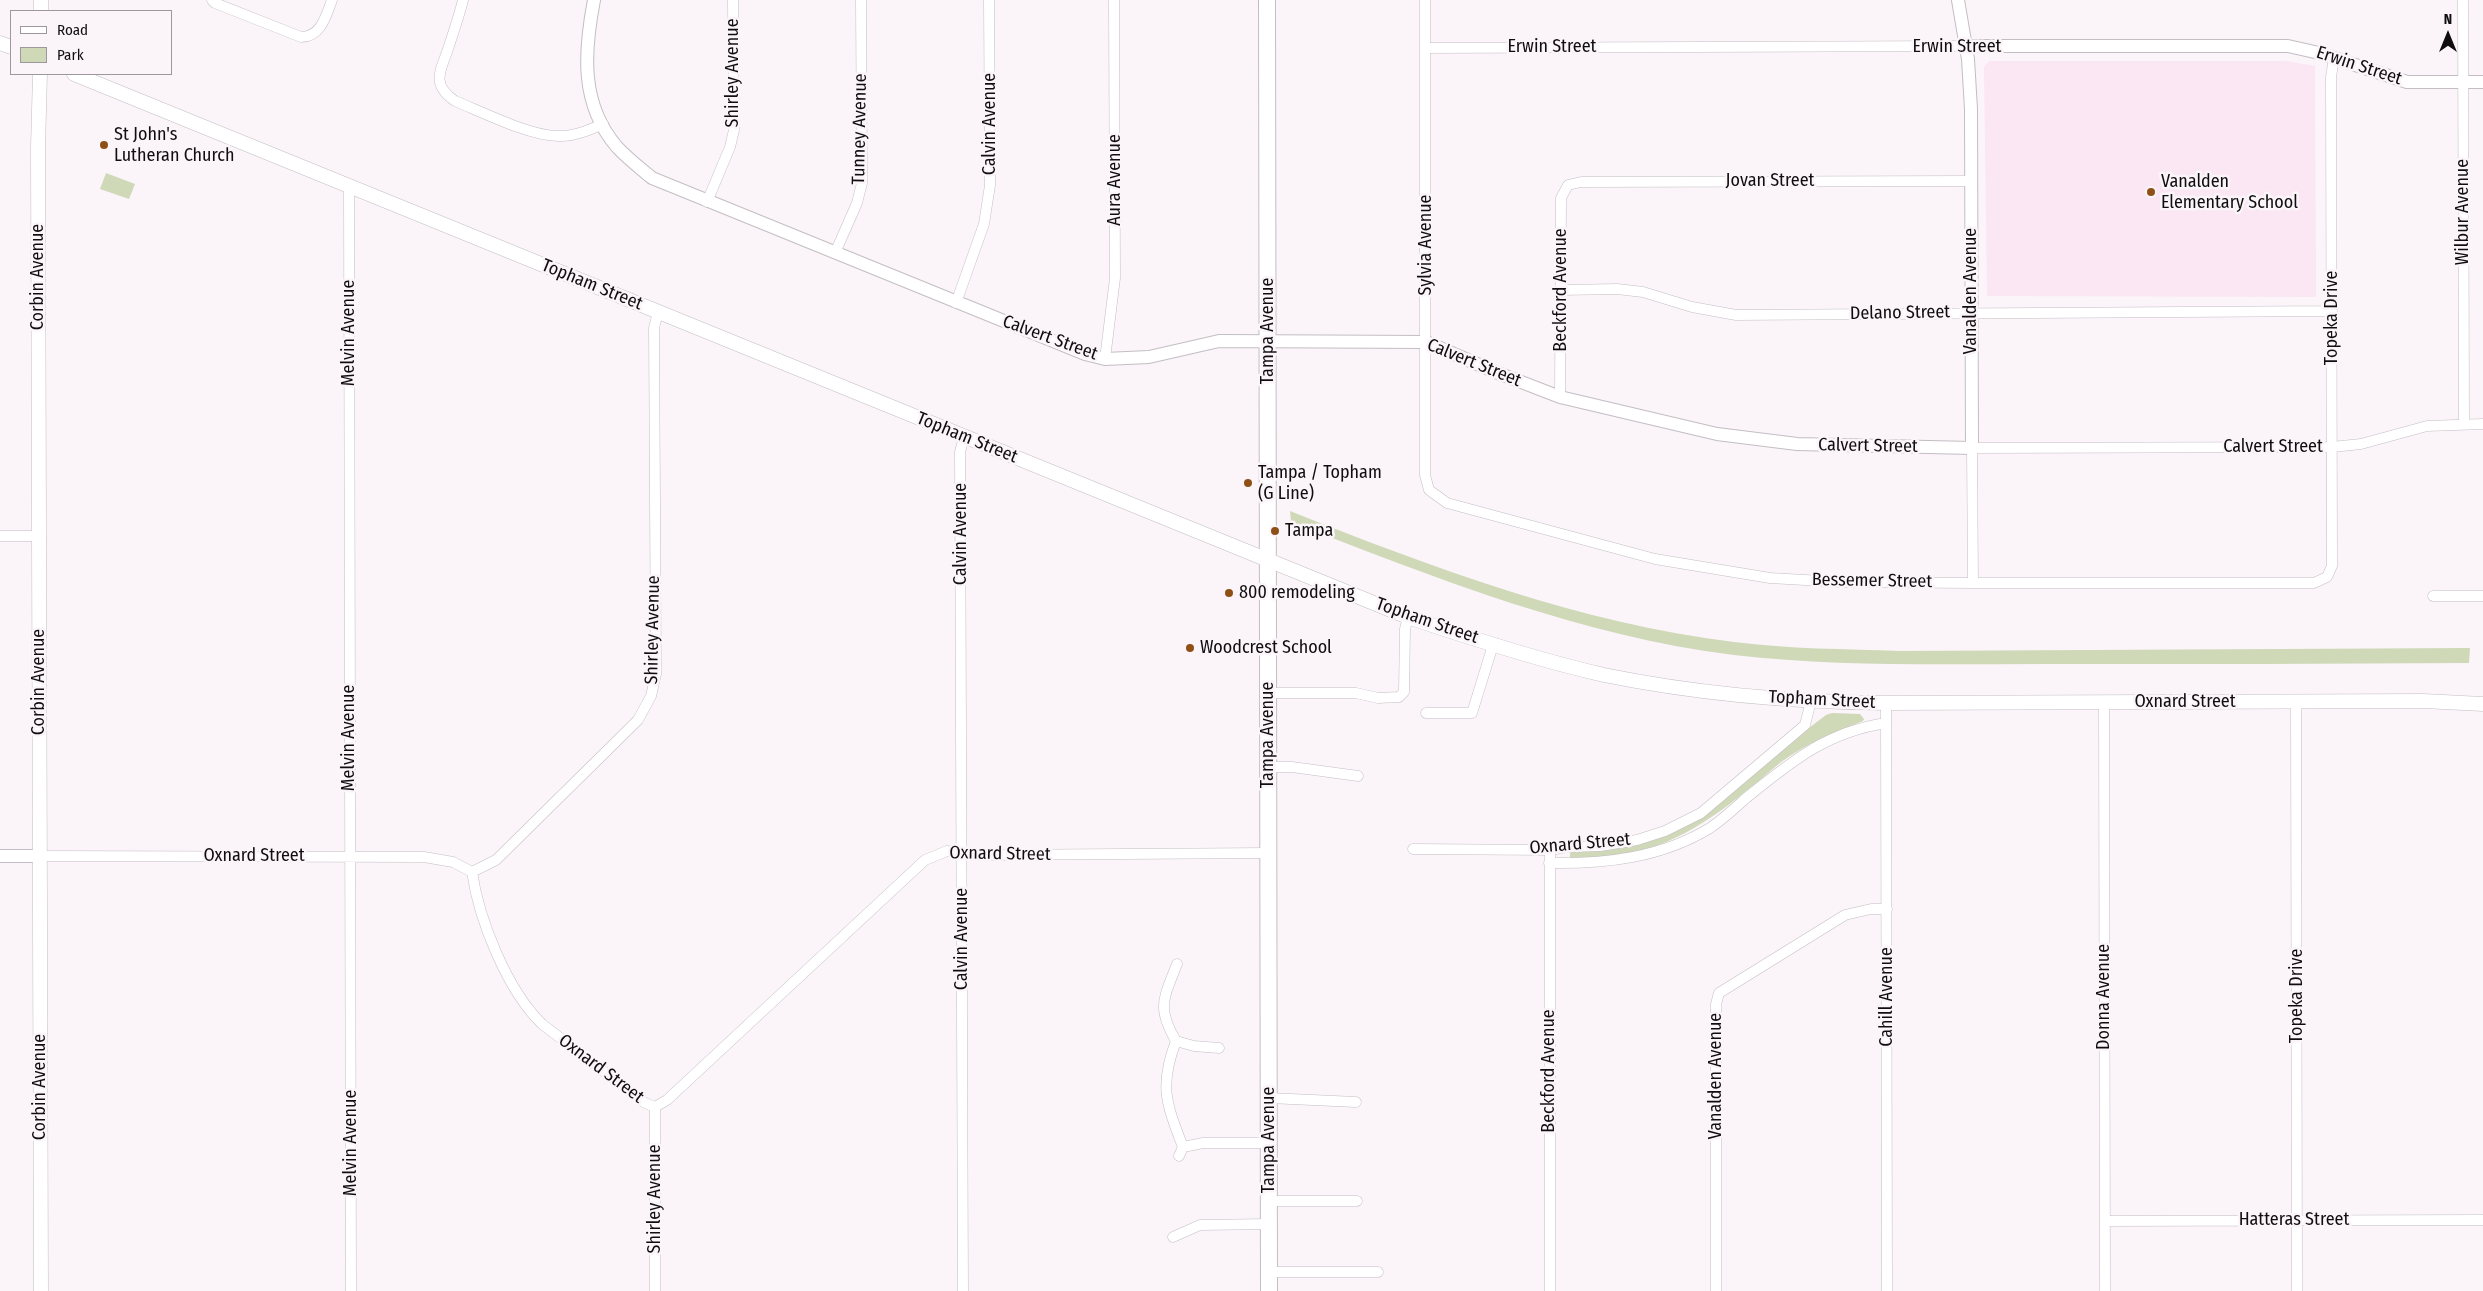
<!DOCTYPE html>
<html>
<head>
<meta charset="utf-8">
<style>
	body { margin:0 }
	#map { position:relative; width:2483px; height:1291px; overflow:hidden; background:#fbf5fa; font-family:"Fira Sans Condensed",sans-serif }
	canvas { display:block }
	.legend { position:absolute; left:10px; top:10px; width:162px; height:65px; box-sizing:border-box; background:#fbf5fa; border:1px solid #9d989c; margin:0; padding:6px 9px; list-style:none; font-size:15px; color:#0f0d0e }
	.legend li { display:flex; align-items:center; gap:10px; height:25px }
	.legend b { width:25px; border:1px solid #9d989c }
	.north { position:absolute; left:2423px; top:10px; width:50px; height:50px; -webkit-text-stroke:4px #fbf5fa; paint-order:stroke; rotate:0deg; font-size:14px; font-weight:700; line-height:20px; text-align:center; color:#0f0d0e }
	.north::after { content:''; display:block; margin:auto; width:18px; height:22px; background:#0f0d0e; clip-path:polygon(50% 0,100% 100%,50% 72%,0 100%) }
</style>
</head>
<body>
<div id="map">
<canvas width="2483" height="1291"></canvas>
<ul class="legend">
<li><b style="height:6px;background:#fff"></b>Road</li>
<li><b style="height:14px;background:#cfd8b7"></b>Park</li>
</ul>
<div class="north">N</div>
</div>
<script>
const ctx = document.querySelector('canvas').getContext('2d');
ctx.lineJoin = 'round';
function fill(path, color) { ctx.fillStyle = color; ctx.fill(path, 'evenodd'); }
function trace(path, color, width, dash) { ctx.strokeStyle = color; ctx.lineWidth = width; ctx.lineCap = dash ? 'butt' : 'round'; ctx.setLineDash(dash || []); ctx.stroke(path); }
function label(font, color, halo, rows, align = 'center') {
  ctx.font = font + ' "Fira Sans Condensed",sans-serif'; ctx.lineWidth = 5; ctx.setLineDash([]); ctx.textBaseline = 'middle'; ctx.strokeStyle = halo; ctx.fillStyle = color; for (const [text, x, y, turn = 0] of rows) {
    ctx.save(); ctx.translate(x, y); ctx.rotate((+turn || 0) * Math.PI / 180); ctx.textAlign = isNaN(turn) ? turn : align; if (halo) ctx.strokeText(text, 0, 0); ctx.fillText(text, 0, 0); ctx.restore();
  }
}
const education = new Path2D(`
	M1989 61H2287L2315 66 2316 295 2315 297 1987 296 1984 67Z`);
const green = new Path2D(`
	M106 173 135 184 129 199 100 189Z
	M1290 511C1434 568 1579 623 1734 642 1789 649 1845 649 1900 651L2470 648 2469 663C2328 664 2188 664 2047 664 1943 664 1838 667 1734 655 1580 636 1436 578 1291 522Z
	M1832 713 1860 714 1864 719 1863 721C1832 733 1808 743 1781 762 1772 769 1764 777 1755 784 1710 821 1664 853 1604 857 1593 857 1580 860 1570 858V851L1679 827 1826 715Z`);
const minor = new Path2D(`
	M212 0 215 3 301 37C321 37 326 16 332 0
	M463 0C459 16 454 31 449 46 442 69 429 83 455 101 482 112 530 136 558 136 573 137 589 130 603 124
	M1425 0V475L1429 490 1447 503 1655 559 1770 578 1840 582 1973 583H2314L2327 577 2332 566 2331 77 2334 58
	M2463 0 2464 424
	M1425 48 1967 46
	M349 186 351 1291
	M707 202 730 147 734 130 733 0
	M835 253 857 203 862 183 861 0
	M1561 290 1617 289 1643 292 1692 307 1736 315 2332 311
	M956 303 984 224 990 185 989 0
	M1105 359 1115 278 1114 0
	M1560 397 1561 198 1568 185 1581 182 1972 181
	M0 536H39
	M1973 583 1972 448 2332 447 2361 444 2427 426 2483 424
	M2433 596H2483
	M1268 693H1356L1378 698 1399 697 1404 692 1405 629 1408 617
	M2296 701 2297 1291
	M2104 702 2105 1291
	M1886 703 1887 1291
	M1426 713H1472L1493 645
	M1268 767H1292L1358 776
	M1413 849 1550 850 1567 847 1600 846 1637 840 1665 831 1701 813 1805 725 1811 701
	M39 856 424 857 453 862 472 872C479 920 507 990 542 1024L645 1103 655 1107
	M1549 863C1605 864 1661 858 1710 828 1722 820 1734 809 1745 799 1791 762 1826 732 1886 723
	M472 872 496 860 638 720 651 696 656 674 654 328 658 312
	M1177 964C1164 998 1156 1007 1176 1041 1159 1086 1166 1103 1183 1147
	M1176 1041 1194 1046 1219 1048
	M1269 1098 1356 1102
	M655 1107 667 1100 925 860 947 851 978 855 1268 853
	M1179 1156 1183 1147 1203 1143H1269
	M1269 1201H1357
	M2105 1221 2483 1220
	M1173 1237 1200 1225 1269 1224
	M1269 1272H1378
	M655 1291V1107
	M963 1291 960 452 964 437
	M1550 1291V850
	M1716 1291V1004L1719 993 1845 915 1871 909H1887`);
const tertiary = new Path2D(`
	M594 0C584 52 580 104 617 147 627 158 640 168 652 178L1085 354 1105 359 1149 357 1219 341 1426 342 1498 373 1560 397 1717 434 1797 444 1972 448 1971 109 1968 59 1958 0
	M1967 46H2288L2319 53 2407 82H2483
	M0 856H39`);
const secondary = new Path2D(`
	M41 11V0
	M0 43 11 47
	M40 74 38 147 41 1291
	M74 74 1408 617C1473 639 1538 660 1604 675 1697 694 1792 702 1886 703L2423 701 2483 704`);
const primary = new Path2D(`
	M1267 0 1269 1291`);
const markers = [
	[104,145,5,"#8f5016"],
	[2151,192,5,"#8f5016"],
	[1248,483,5,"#8f5016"],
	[1275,531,5,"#8f5016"],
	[1229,593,5,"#8f5016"],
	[1190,648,5,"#8f5016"]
];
const streetNames = [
	["Erwin Street",1552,47],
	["Erwin Street",1957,47],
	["Erwin Street",2359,66,18],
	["Shirley Avenue",733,73,-90],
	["Calvin Avenue",990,124,-90],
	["Tunney Avenue",860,129,-89],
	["Aura Avenue",1115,180,-90],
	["Jovan Street",1770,181],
	["Wilbur Avenue",2463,212,-90],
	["Sylvia Avenue",1426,245,-90],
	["Corbin Avenue",38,277,-90],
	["Topham Street",592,285,22],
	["Beckford Avenue",1561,290,-90],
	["Vanalden Avenue",1971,291,-90],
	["Delano Street",1900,313,-1],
	["Topeka Drive",2332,318,-90],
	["Tampa Avenue",1268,331,-90],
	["Melvin Avenue",349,333,-90],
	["Calvert Street",1050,338,20],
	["Calvert Street",1474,363,22],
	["Topham Street",967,438,22],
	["Calvert Street",1868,446,1],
	["Calvert Street",2273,447],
	["Calvin Avenue",961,534,-90],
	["Bessemer Street",1872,581,1],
	["Topham Street",1427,621,19],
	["Shirley Avenue",653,630,-89],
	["Corbin Avenue",39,682,-90],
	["Topham Street",1822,700,3],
	["Oxnard Street",2185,702],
	["Tampa Avenue",1268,735,-90],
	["Melvin Avenue",349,738,-90],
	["Oxnard Street",1580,844,-5],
	["Oxnard Street",1000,854,1],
	["Oxnard Street",254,856],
	["Calvin Avenue",962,939,-90],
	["Topeka Drive",2297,996,-90],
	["Cahill Avenue",1887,997,-90],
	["Donna Avenue",2104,997,-90],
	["Oxnard Street",601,1069,37],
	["Beckford Avenue",1549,1071,-90],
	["Vanalden Avenue",1716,1076,-90],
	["Corbin Avenue",40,1087,-90],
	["Tampa Avenue",1269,1140,-90],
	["Melvin Avenue",351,1143,-90],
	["Shirley Avenue",655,1199,-90],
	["Hatteras Street",2294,1220]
];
const poiNames = [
	["St John's",114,135],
	["Lutheran Church",114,156],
	["Vanalden",2161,182],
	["Elementary School",2161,203],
	["Tampa / Topham",1258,473],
	["(G Line)",1258,494],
	["Tampa",1285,531],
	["800 remodeling",1239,593],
	["Woodcrest School",1200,648]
];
fill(education, '#fbe6f4');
fill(green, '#cfd8b7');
trace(minor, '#c3bec3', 11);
trace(tertiary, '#c3bec3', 14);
trace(secondary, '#c3bec3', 15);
trace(primary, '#c3bec3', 18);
trace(minor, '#fff', 10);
trace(tertiary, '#fff', 12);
trace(secondary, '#fff', 14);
trace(primary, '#fff', 16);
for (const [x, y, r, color] of markers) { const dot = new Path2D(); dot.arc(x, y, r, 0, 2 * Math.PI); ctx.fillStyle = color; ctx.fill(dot); trace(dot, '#fbf5fa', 2); }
label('18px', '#0f0d0e', '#fbf5fa', streetNames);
label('18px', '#0f0d0e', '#fbf5fa', poiNames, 'left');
</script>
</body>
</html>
